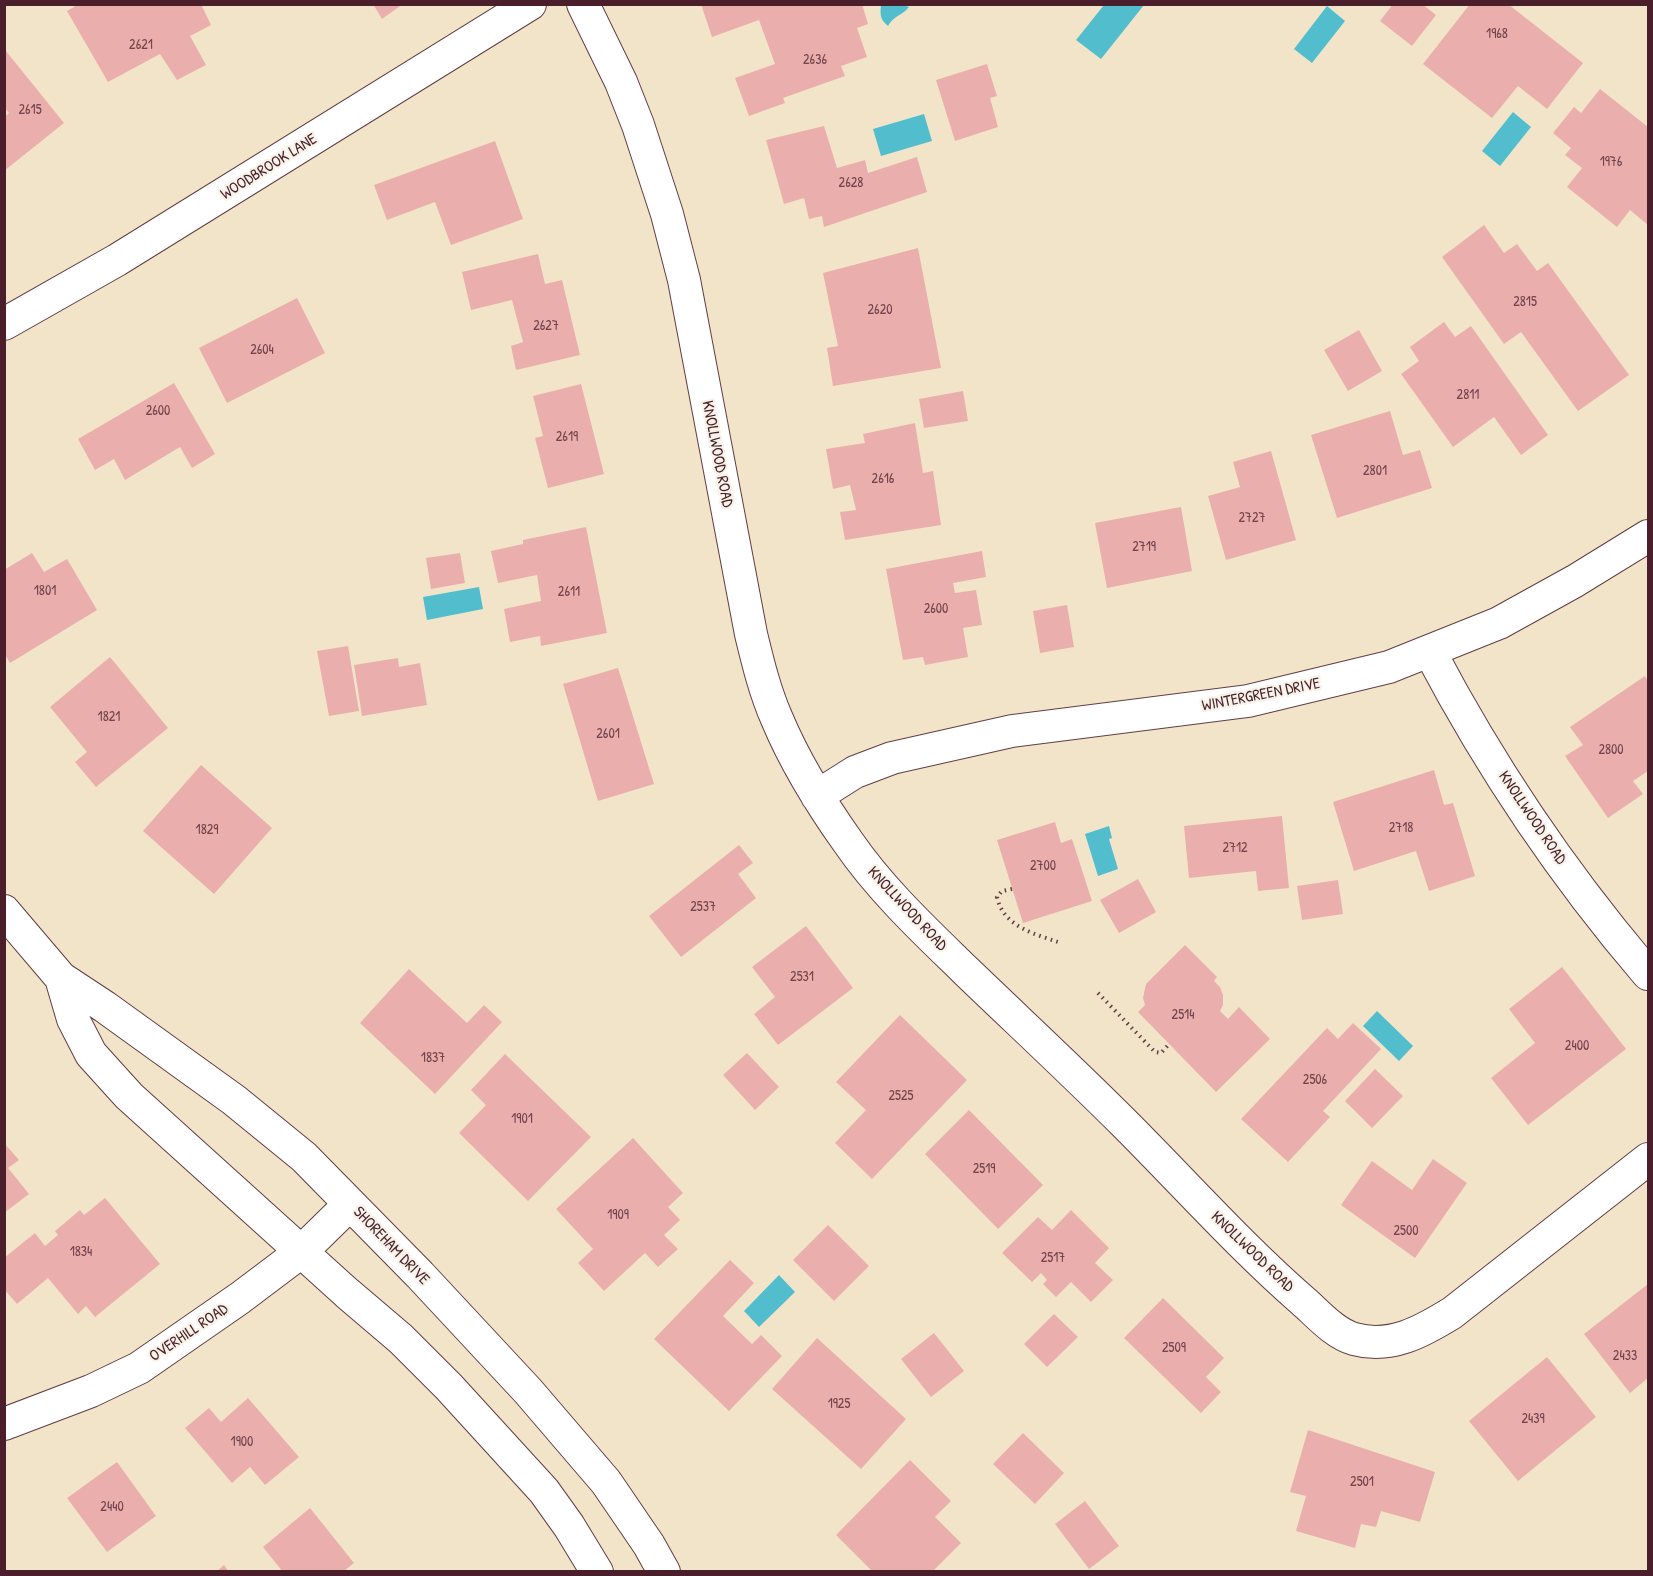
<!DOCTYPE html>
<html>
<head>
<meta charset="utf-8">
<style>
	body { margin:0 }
	#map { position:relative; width:1653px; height:1576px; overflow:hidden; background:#f2e4c9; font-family:"Patrick Hand",sans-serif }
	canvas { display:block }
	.frame { position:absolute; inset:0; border:6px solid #4a1f2b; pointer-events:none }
</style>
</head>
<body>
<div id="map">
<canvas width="1653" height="1576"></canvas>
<div class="frame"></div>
</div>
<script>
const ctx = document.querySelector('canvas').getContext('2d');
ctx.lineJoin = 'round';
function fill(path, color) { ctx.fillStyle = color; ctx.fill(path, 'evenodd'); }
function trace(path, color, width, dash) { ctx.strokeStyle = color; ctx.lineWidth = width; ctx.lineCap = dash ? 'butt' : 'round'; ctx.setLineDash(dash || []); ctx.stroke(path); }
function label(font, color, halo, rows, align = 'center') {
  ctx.font = font + ' "Patrick Hand",sans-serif'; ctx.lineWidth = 4.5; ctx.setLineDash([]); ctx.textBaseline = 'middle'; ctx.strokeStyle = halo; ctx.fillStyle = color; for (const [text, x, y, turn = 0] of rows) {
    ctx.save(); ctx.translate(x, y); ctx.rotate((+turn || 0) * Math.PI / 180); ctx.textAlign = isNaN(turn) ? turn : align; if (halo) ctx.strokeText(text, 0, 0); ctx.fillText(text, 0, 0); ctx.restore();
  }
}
const water = new Path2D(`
	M881 5H903L909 7C903 15 893 16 888 26 880 19 880 15 881 5Z
	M1104 5H1144L1101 59 1076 40Z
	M1327 6 1345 21 1312 63 1294 49Z
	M1513 112 1531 127 1500 166 1482 151Z
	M924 114 932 141 881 156 873 129Z
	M479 587 483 609 427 620 423 597Z
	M1109 826 1112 838 1109 839 1118 869 1098 876 1085 834Z
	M1377 1011 1413 1046 1399 1061 1363 1026Z
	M779 1275 795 1292 759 1327 744 1311Z`);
const building = new Path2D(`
	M79 4H201L211 25 190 36 206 65 177 80 160 54 108 82 67 11Z
	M373 4H403L382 19Z
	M701 4H862L868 24 857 28 867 57 841 66 845 76 783 98 785 103 749 116 735 78 775 64 759 20 712 37Z
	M1393 4H1422L1436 15 1412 46 1380 21Z
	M1470 4H1508L1583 63 1547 109 1518 86 1492 118 1423 64Z
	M6 51 64 123 4 171V117L9 113 4 107V53Z
	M987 64 997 96 990 98 998 127 955 141 936 80Z
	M1600 89 1648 127V225L1630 210 1617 227 1567 187 1582 168 1565 155 1571 148 1553 133 1574 107 1581 113Z
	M824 126 837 168 865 160 868 173 917 157 927 192 824 227 822 216 809 219 804 198 784 204 766 140Z
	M495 141 523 219 451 245 435 202 387 220 374 185Z
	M1484 225 1504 253 1517 244 1537 271 1548 263 1629 375 1578 411 1521 332 1504 344 1442 257Z
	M918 248 941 368 833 386 827 348 838 346 823 273Z
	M538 254 545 284 562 280 580 355 516 370 511 346 523 342 512 300 471 310 462 272Z
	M297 298 325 353 227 403 199 348Z
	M1444 322 1455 337 1471 326 1548 435 1521 455 1494 417 1453 447 1401 374 1419 361 1410 347Z
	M1359 330 1382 371 1348 391 1324 350Z
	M174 383 215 454 192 468 180 447 125 480 114 459 95 470 78 439Z
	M581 384 604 474 548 488 535 438 543 436 533 396Z
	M963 391 968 421 924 428 919 399Z
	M1390 411 1403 455 1420 450 1432 488 1337 518 1311 435Z
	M915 423 923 473 933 471 941 525 845 540 840 512 856 510 850 485 833 489 826 449 865 443 863 434Z
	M1271 451 1296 540 1226 560 1208 496 1240 487 1233 462Z
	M1181 507 1192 571 1107 588 1095 523Z
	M586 527 607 633 541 646 540 636 510 642 504 609 541 601 537 575 498 583 491 551 523 544V540Z
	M982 551 986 577 953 583 955 593 976 590 982 625 963 628 968 657 925 665 923 657 903 660 886 569Z
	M32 553 44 572 67 559 97 610 10 663 4 653V570Z
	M460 553 465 583 431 589 426 558Z
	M1067 605 1074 647 1040 653 1033 611Z
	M348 646 359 711 329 716 317 651Z
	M110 657 168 728 96 787 75 762 87 752 50 707Z
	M398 658 399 667 420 663 427 705 362 716 354 665Z
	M618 668 654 784 598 801 563 684Z
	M1645 676 1648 681V771L1633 781 1643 794 1608 818 1565 756 1583 745 1570 727Z
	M201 765 272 828 214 894 143 831Z
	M1434 770 1444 805 1453 803 1475 876 1429 891 1416 851 1354 871 1333 802Z
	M1282 816 1289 888 1258 891 1256 871 1189 878 1184 826Z
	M1055 822 1061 843 1072 839 1092 901 1023 923 997 840Z
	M739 845 753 863 738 874 756 898 681 957 649 916Z
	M1138 879 1156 912 1119 933 1100 900Z
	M1338 880 1343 914 1302 920 1297 886Z
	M806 926 853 988 778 1045 754 1014 775 997 752 967Z
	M1185 945 1217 977 1214 981 1220 987 1223 995V1005L1220 1011 1228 1019 1239 1007 1270 1039 1216 1092 1138 1012 1145 1005 1143 998 1146 984Z
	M1562 967 1626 1049 1528 1125 1491 1078 1535 1043 1509 1009Z
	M409 969 467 1023 484 1005 502 1022 435 1094 360 1023Z
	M900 1015 967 1080 872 1179 835 1143 866 1110 836 1082Z
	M1353 1023 1381 1049 1323 1111 1330 1117 1288 1162 1241 1119 1327 1028 1338 1039Z
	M747 1053 779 1087 755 1110 723 1075Z
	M505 1054 591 1137 528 1201 459 1133 486 1105 471 1090Z
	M1375 1069 1403 1096 1372 1128 1345 1101Z
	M969 1110 1043 1185 998 1229 925 1154Z
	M633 1138 683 1193 668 1207 680 1220 664 1235 678 1249 658 1267 645 1253 604 1291 578 1263 593 1249 556 1209Z
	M4 1143 19 1160 8 1168 29 1194 4 1213Z
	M1433 1159 1467 1183 1415 1258 1341 1205 1372 1161 1412 1190Z
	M105 1198 160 1264 95 1317 86 1306 78 1314 48 1278 17 1304 4 1289V1258L35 1233 45 1246 58 1235 55 1231 80 1210 84 1215Z
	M1071 1210 1109 1248 1095 1263 1113 1280 1091 1302 1071 1282 1056 1297 1043 1284 1047 1280 1041 1273 1032 1282 1002 1253 1038 1217 1052 1230Z
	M828 1225 869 1266 834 1301 793 1260Z
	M730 1260 754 1283 723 1316 752 1344 761 1335 782 1356 729 1411 654 1339Z
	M1648 1284V1378L1630 1393 1584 1334Z
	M1163 1298 1224 1358 1206 1377 1221 1392 1201 1413 1124 1338Z
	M1054 1314 1078 1337 1047 1367 1024 1344Z
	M934 1333 964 1371 931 1397 901 1359Z
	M817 1338 906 1419 861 1469 772 1389Z
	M1547 1357 1596 1417 1518 1481 1469 1421Z
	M248 1398 299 1457 265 1485 250 1467 232 1483 185 1428 209 1408 221 1422Z
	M1308 1430 1435 1472 1420 1522 1381 1511 1376 1527 1361 1524 1355 1548 1296 1531 1306 1496 1290 1492Z
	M1023 1433 1064 1473 1035 1504 993 1464Z
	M910 1460 951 1501 935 1517 961 1543 932 1572H873L836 1535Z
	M117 1462 156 1516 107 1552 67 1498Z
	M1085 1501 1119 1546 1089 1569 1055 1524Z
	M310 1508 354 1563 343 1572H283L263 1547Z
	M224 1565 229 1572H216Z`);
const path = new Path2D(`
	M1012 889 1002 891 997 897C1003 926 1034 934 1058 942
	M1098 993 1155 1052 1161 1053 1169 1044`);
const minor = new Path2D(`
	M583 4 621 82 638 125 667 214 684 280 751 634C758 663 765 692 777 719 795 762 821 804 848 842 881 890 924 930 965 970 1018 1021 1072 1071 1124 1123 1184 1183 1240 1246 1303 1301 1318 1314 1334 1333 1354 1339 1391 1349 1421 1332 1452 1313L1648 1159
	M4 324 117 260 530 4
	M1430 652C1490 766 1564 876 1648 974
	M817 796 855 772 892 758 1012 731 1248 701 1389 667 1499 623 1575 581 1648 536
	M4 911 61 978 105 1007 234 1100 304 1157 420 1275 528 1391 606 1482 649 1545 664 1572
	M61 978 73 1019 91 1054 129 1096 347 1293 401 1339 449 1387 544 1491 569 1526 597 1572
	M4 1424 91 1391 139 1368 240 1298 301 1252 350 1204`);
const numberNames = [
	["1968",1497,34],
	["2621",141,45],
	["2636",815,60],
	["2615",30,110],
	["1976",1611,162],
	["2628",851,183],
	["2815",1525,302],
	["2620",880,310],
	["2627",546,326],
	["2604",262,350],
	["2811",1468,395],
	["2600",158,411],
	["2619",567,437],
	["2801",1375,471],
	["2616",883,479],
	["2727",1252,518],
	["2719",1144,547],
	["1801",45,591],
	["2611",569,592],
	["2600",936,609],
	["1821",109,717],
	["2601",608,734],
	["2800",1611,750],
	["2718",1401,828],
	["1829",207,830],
	["2712",1235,848],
	["2700",1043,866],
	["2537",703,907],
	["2531",802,977],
	["2514",1183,1015],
	["2400",1577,1046],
	["1837",433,1058],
	["2506",1315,1080],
	["2525",901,1096],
	["1901",522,1119],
	["2519",984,1169],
	["1909",618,1215],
	["2500",1406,1231],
	["1834",81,1252],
	["2517",1053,1258],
	["2509",1174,1348],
	["2433",1625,1356],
	["1925",839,1404],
	["2439",1533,1419],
	["1900",242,1442],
	["2501",1362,1482],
	["2440",112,1507]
];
const streetNames = [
	["WOODBROOK LANE",269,167,-32],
	["KNOLLWOOD ROAD",717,454,79],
	["WINTERGREEN DRIVE",1261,695,-11],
	["KNOLLWOOD ROAD",1532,818,56],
	["KNOLLWOOD ROAD",907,909,47],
	["SHOREHAM DRIVE",391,1246,46],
	["KNOLLWOOD ROAD",1252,1252,44],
	["OVERHILL ROAD",189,1333,-34]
];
fill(water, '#52becd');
fill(building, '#eaafad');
trace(minor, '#633d43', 34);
trace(path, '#633d43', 4, [1.5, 4.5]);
trace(minor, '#fff', 32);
label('14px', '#72434c', null, numberNames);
label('16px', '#4a1f2b', '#f7f3e8', streetNames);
</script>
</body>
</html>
